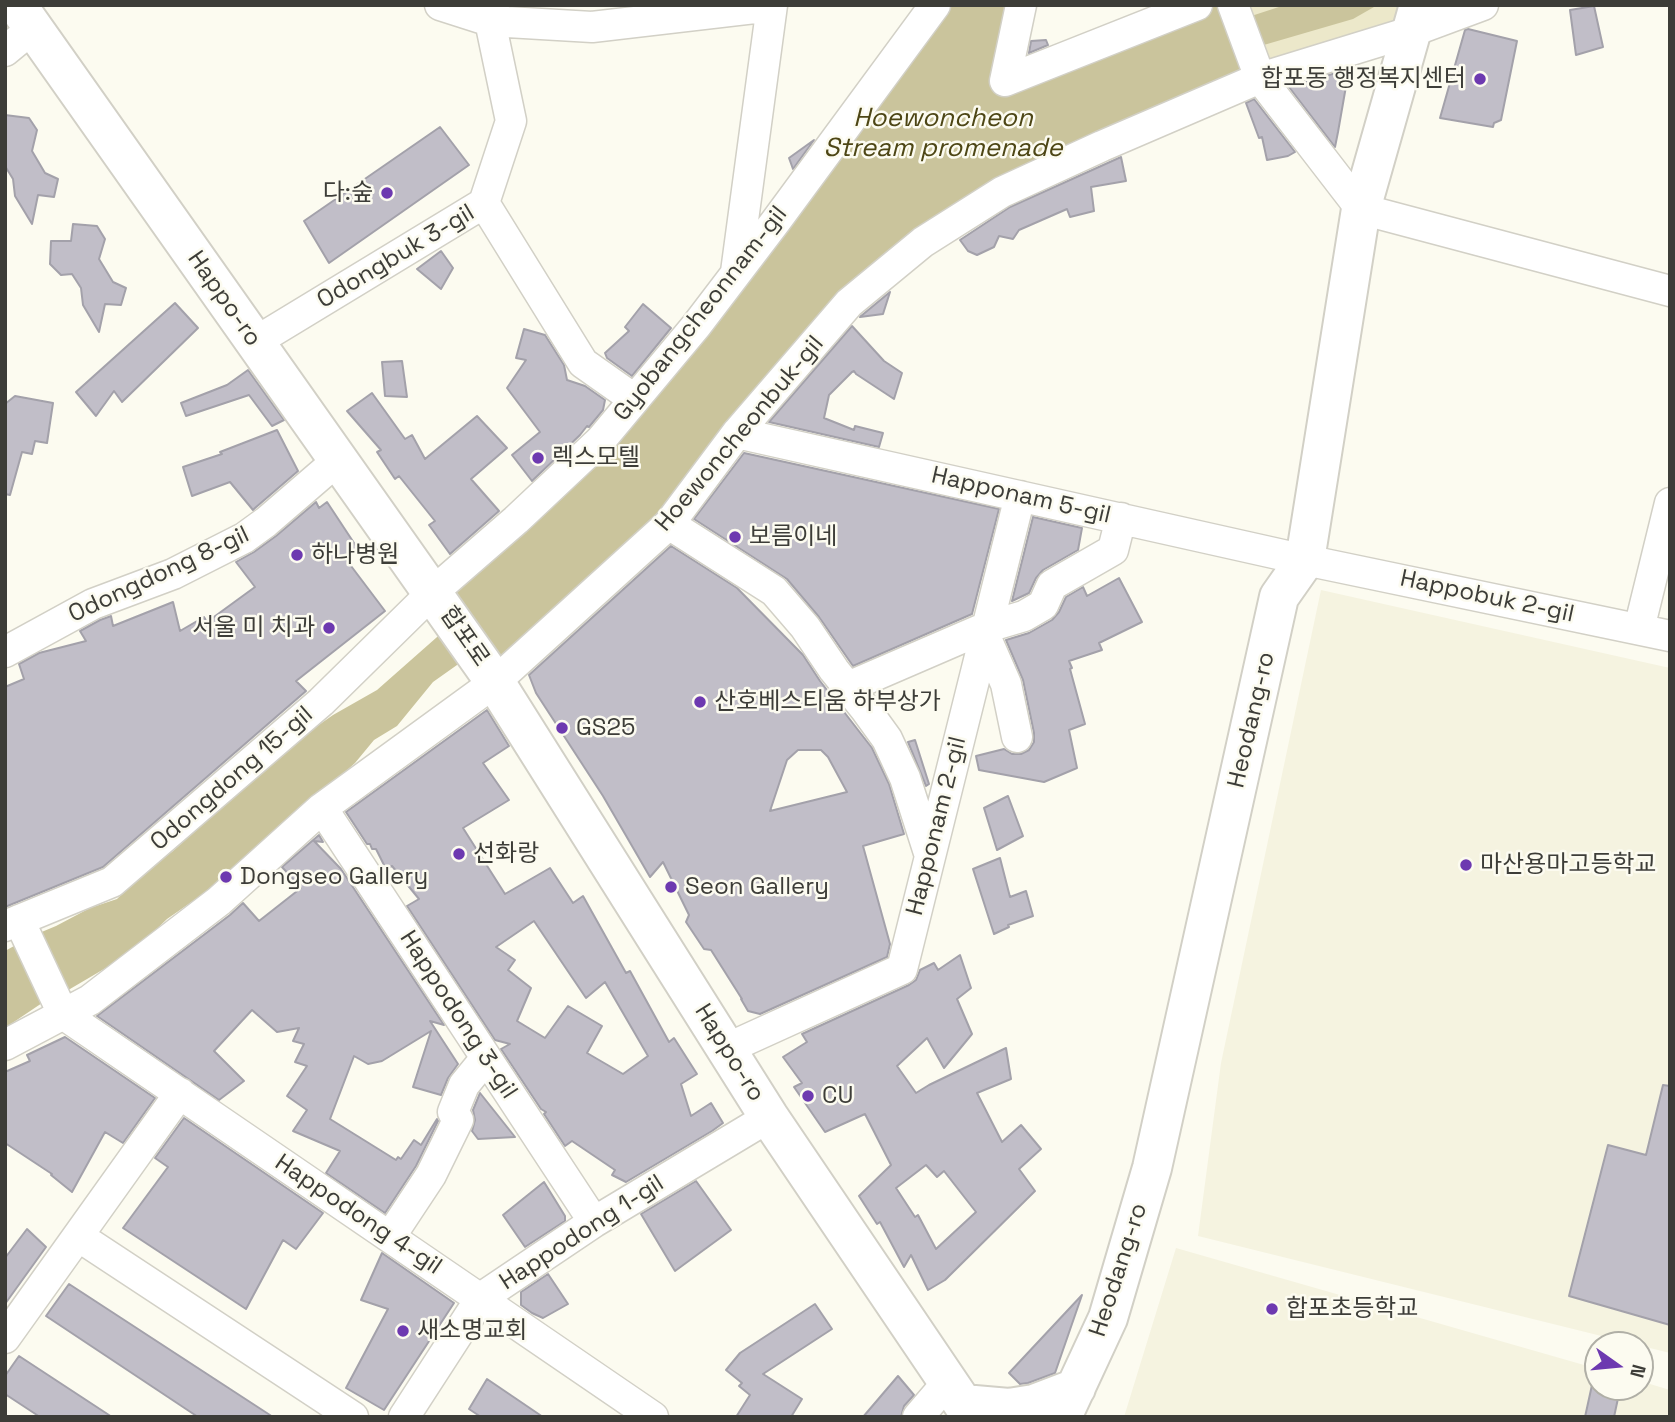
<!DOCTYPE html>
<html>
<head>
<meta charset="utf-8">
<style>
	body { margin:0 }
	#map { position:relative; width:1675px; height:1422px; overflow:hidden; background:#fcfbf0; font-family:"Space Grotesk",sans-serif }
	canvas { display:block }
	.frame { position:absolute; inset:0; border:7px solid #3d3d38; pointer-events:none }
	.north { position:absolute; left:1584px; top:1331px; width:70px; height:70px; box-sizing:border-box; background:#fcfbf0; border:2px solid #b0afa6; border-radius:50%; rotate:105deg; font-size:19px; font-weight:700; line-height:28px; text-align:center; color:#3d3d38 }
	.north::after { content:''; display:block; margin:auto; width:24px; height:32px; background:#6d39b0; clip-path:polygon(50% 0,100% 100%,50% 72%,0 100%) }
</style>
</head>
<body>
<div id="map">
<canvas width="1675" height="1422"></canvas>
<div class="frame"></div>
<div class="north">N</div>
</div>
<script>
const ctx = document.querySelector('canvas').getContext('2d');
ctx.lineJoin = 'round';
function fill(path, color) { ctx.fillStyle = color; ctx.fill(path, 'evenodd'); }
function trace(path, color, width, dash) { ctx.strokeStyle = color; ctx.lineWidth = width; ctx.lineCap = dash ? 'butt' : 'round'; ctx.setLineDash(dash || []); ctx.stroke(path); }
function label(font, color, halo, rows, align = 'center') {
  ctx.font = font + ' "Space Grotesk","Noto Sans KR",sans-serif'; ctx.lineWidth = 5; ctx.setLineDash([]); ctx.textBaseline = 'middle'; ctx.strokeStyle = halo; ctx.fillStyle = color; for (const [text, x, y, turn = 0] of rows) {
    ctx.save(); ctx.translate(x, y); ctx.rotate((+turn || 0) * Math.PI / 180); ctx.textAlign = isNaN(turn) ? turn : align; if (halo) ctx.strokeText(text, 0, 0); ctx.fillText(text, 0, 0); ctx.restore();
  }
}
const built = new Path2D(`
	M1321 590 1670 668V1353L1198 1236 1221 1063Z
	M1176 1248 1598 1369V1387H1640V1381L1670 1390V1417H1124Z`);
const green = new Path2D(`
	M1233 5H1483L1260 78Z`);
const water = new Path2D(`
	M935 5H1021L1007 73 1198 5H1233L1239 20 1285 5H1388L1374 7 1353 19 1250 49 1260 78 923 242 495 682 472 650 457 665 433 682 397 726 374 740 355 763 325 790 278 837 254 848 227 875 206 892 167 919 133 952 70 989 45 1001 5 1028V951L32 936 56 926 90 908 117 899 143 873 173 851 293 743 333 715 377 690 445 630 433 592 600 441Z`);
const building = new Path2D(`
	M1594 6 1603 47 1576 55 1570 10Z
	M1468 29 1517 41 1501 120 1494 123 1493 127 1440 118 1465 30Z
	M1046 40 1048 45 1029 53 1031 41Z
	M1349 69 1338 132 1335 147 1289 87Z
	M1254 99 1295 152 1288 156 1267 160 1262 137 1259 138 1246 103Z
	M5 115 29 118 37 130 32 151 45 173 58 179 54 197 38 195 32 224 15 196 13 179 5 166Z
	M440 127 469 165 329 263 304 221Z
	M814 140 793 169 789 158Z
	M1121 157 1126 181 1091 187 1094 211 1070 217 1067 209 1019 230 1013 239 999 236 994 247 977 255 968 251 960 240 1010 207Z
	M73 224 97 226 105 239 99 259 113 282 126 288 121 305 105 304 99 332 83 305 81 288 72 274 61 275 50 264 51 241H71Z
	M441 251 453 268 441 289 417 269Z
	M890 292 883 314 860 317 861 316Z
	M175 303 198 328 122 402 114 391 96 416 76 392Z
	M643 304 671 328 632 376 607 358 605 353 629 331 625 327Z
	M852 326 884 361 902 373 894 399 856 374 854 371 852 372 829 395 824 418 854 430 855 426 883 433 879 447 769 422Z
	M524 329 545 335 564 365 567 380 585 386 605 400 603 410 589 427 587 426 580 435 532 481 512 455 540 432 507 388 526 360 516 358Z
	M402 361 407 397 385 396 382 362Z
	M248 370 284 420 272 426 249 395 186 416 181 403 227 385Z
	M372 393 405 439 412 435 425 459 477 416 507 448 471 479 499 511 450 554 429 525 435 521 399 476 395 479 377 452 381 450 347 411Z
	M15 396 53 403 47 443 35 441 32 454 22 452 10 495 5 494V404Z
	M277 430 298 471 255 508 253 510 230 482 192 496 183 467 222 454 220 452Z
	M744 453 999 509 972 614 853 666 819 617 787 579 694 519Z
	M316 502 319 508 327 502 358 549 345 558 385 611 296 681 306 691 103 867 5 907V687L24 679 19 664 39 653 86 641 80 631 100 620 111 616 113 626 173 602 180 631 204 617 207 622 255 587 236 562 254 552 276 536Z
	M1033 517 1082 528 1078 550 1043 570 1036 578 1029 593 1012 601Z
	M671 546 737 588 803 655 820 681 872 748 889 784 904 834 863 846 890 944 887 957 760 1014 748 1011 741 999H742L711 950 704 949 686 922 689 915 663 862 650 877 603 796 536 693 529 675ZM798 750H821L828 757 847 792 770 811 787 760Z
	M1119 578 1142 622 1099 643 1102 650 1069 661 1072 668 1070 669 1085 724 1069 730 1077 768 1044 782 979 770 976 756 1004 749 1012 754H1021L1029 750 1034 742V733L1023 680 1006 640 1029 633 1052 620 1059 612 1066 597 1083 587 1087 596Z
	M487 710 509 746 483 763 509 800 463 828 505 894 550 868 573 903 583 896 626 973 630 971 669 1042 674 1038 697 1074 681 1084 691 1116 711 1103 723 1123 712 1131 626 1182 612 1175 615 1170 572 1141 565 1146 544 1114 546 1112 541 1109 501 1049 510 1044 495 1040 407 906 419 899 392 866 386 869 376 849H372L370 844H367L346 812ZM534 921 586 998 605 982 648 1056 623 1074 587 1053 602 1026 568 1006 545 1038 517 1021 531 988 508 970 515 960 496 947Z
	M915 740 929 784 926 786 908 742Z
	M1008 796 1023 836 997 850 984 808Z
	M319 835 323 842 314 841 341 869 444 1025 430 1021 458 1064 448 1078 441 1095 413 1087 431 1031 382 1061 368 1064 354 1056 330 1119 396 1160 398 1157 401 1159 414 1140 421 1145 437 1119 438 1121 416 1166 385 1213 326 1173 340 1151 293 1131 307 1110 287 1096 307 1066 295 1062 304 1044 293 1041 299 1028 277 1032 252 1010 214 1051 244 1081 219 1100 97 1016 230 915 243 903 259 921 301 888 282 867Z
	M1000 858 1010 897 1026 891 1033 916 1008 925 1009 927 994 934 973 869Z
	M960 955 971 988 957 999 972 1034 944 1068 927 1038 897 1066 916 1093 929 1085 1006 1048 1011 1079 977 1093 1002 1142 1021 1125 1041 1149 1019 1169 1035 1191 945 1280 928 1290 911 1255 904 1267 880 1222 877 1224 859 1196 891 1165 865 1114 825 1132 794 1087 802 1083 783 1057 807 1042 802 1034 909 985 916 980 920 970 934 963 938 970ZM926 1165 937 1177 944 1171 976 1212 936 1249 918 1215 915 1217 896 1188Z
	M65 1037 155 1098 123 1143 105 1132 72 1192 51 1175 52 1174 5 1143V1072L30 1061 27 1055Z
	M1663 1085 1670 1086V1325L1569 1296 1608 1145 1646 1155Z
	M480 1093 515 1137 478 1139 472 1131 475 1120 473 1110Z
	M184 1118 323 1213 296 1249 283 1240 246 1309 123 1228 168 1167 155 1158Z
	M696 1181 731 1230 675 1271 641 1214Z
	M544 1182 565 1216V1221L525 1247 503 1215Z
	M27 1229 46 1247 5 1304V1258Z
	M382 1253 454 1303 384 1410 346 1388 388 1309 361 1300Z
	M548 1274 568 1304 543 1318 532 1313 521 1305V1292Z
	M69 1284 273 1417H198L46 1316Z
	M1082 1295 1055 1373 1028 1383 1020 1384 1009 1373Z
	M815 1304 832 1329 763 1374 802 1399 791 1417H736L750 1395 739 1386 742 1383 726 1370 740 1353Z
	M19 1356 112 1417H40L5 1394V1376Z
	M898 1376 914 1395 904 1406 901 1417H863Z
	M487 1379 543 1417H481L469 1409Z
	M1592 1385 1620 1389 1614 1417H1585Z`);
const minor = new Path2D(`
	M440 5 490 21 592 27 772 6
	M1233 5 1260 78 1361 209 1670 291
	M5 51 33 28
	M1005 81 1197 5
	M1005 81 1021 5
	M484 203 583 363 634 399
	M736 272 772 5
	M255 342 484 203 511 121 490 21 494 5
	M737 433 1305 560 1670 636
	M669 524 774 591 805 627 834 670 866 710 887 739 905 778 930 856
	M1639 629 1670 503
	M985 636 1006 684 1017 737
	M5 652 93 604 173 574 244 538 266 522 338 460
	M848 687 987 627 1024 616 1043 605 1052 585 1113 550 1121 518
	M322 808 594 1222
	M19 920 63 1014 653 1417
	M5 926 112 882 321 702 433 592 516 520 600 441 696 326 776 221 935 5
	M5 1045 90 1000 219 901 322 808 495 682 669 524 737 433 849 303 923 242 1002 192 1102 146 1260 78 1413 31 1483 5
	M726 1049 902 969 1020 496
	M78 1236 353 1417
	M390 1237 431 1175 458 1120 453 1112 464 1085 486 1058
	M5 1338 180 1093
	M404 1417 481 1298 594 1222 769 1117
	M918 1417 948 1382`);
const major = new Path2D(`
	M17 5 495 682 769 1117 963 1404 974 1417
	M963 1404 1009 1408 1034 1404 1076 1388
	M1062 1417 1108 1318 1152 1168 1279 597 1305 560 1361 209 1419 5`);
const markers = [
	[1480,79,7,"#6d39b0"],
	[387,193,7,"#6d39b0"],
	[538,458,7,"#6d39b0"],
	[735,537,7,"#6d39b0"],
	[297,555,7,"#6d39b0"],
	[329,628,7,"#6d39b0"],
	[700,702,7,"#6d39b0"],
	[562,728,7,"#6d39b0"],
	[459,854,7,"#6d39b0"],
	[1466,865,7,"#6d39b0"],
	[226,877,7,"#6d39b0"],
	[671,887,7,"#6d39b0"],
	[808,1096,7,"#6d39b0"],
	[1272,1309,7,"#6d39b0"],
	[403,1331,7,"#6d39b0"]
];
const poiNames = [
	["합포동 행정복지센터",1466,79,"right"],
	["다:숲",373,193,"right"],
	["렉스모텔",552,458],
	["보름이네",749,537],
	["하나병원",311,555],
	["서울 미 치과",315,628,"right"],
	["산호베스티움 하부상가",714,702],
	["GS25",576,728],
	["선화랑",473,854],
	["마산용마고등학교",1480,865],
	["Dongseo Gallery",240,877],
	["Seon Gallery",685,887],
	["CU",822,1096],
	["합포초등학교",1286,1309],
	["새소명교회",417,1331]
];
const streetNames = [
	["Odongbuk 3-gil",396,257,-31],
	["Happo-ro",224,299,55],
	["Gyobangcheonnam-gil",701,314,-52],
	["Hoewoncheonbuk-gil",740,434,-50],
	["Happonam 5-gil",1021,496,13],
	["Odongdong 8-gil",159,575,-25],
	["Happobuk 2-gil",1487,597,12],
	["합포로",464,637,55],
	["Heodang-ro",1252,720,-77],
	["Odongdong 15-gil",232,779,-41],
	["Happonam 2-gil",937,826,-76],
	["Happodong 3-gil",458,1015,57],
	["Happo-ro",729,1053,58],
	["Happodong 4-gil",358,1215,34],
	["Happodong 1-gil",582,1233,-33],
	["Heodang-ro",1119,1270,-72]
];
const waterNames = [
	["Hoewoncheon",943,119],
	["Stream promenade",943,149]
];
fill(built, '#f5f3e0');
fill(green, '#ece8ca');
fill(water, '#cac49c');
fill(building, '#c1bec8');
trace(building, '#a3a1aa', 2);
trace(minor, '#d2d0c6', 33);
trace(major, '#d2d0c6', 42);
trace(minor, '#fff', 30);
trace(major, '#fff', 38);
for (const [x, y, r, color] of markers) { const dot = new Path2D(); dot.arc(x, y, r, 0, 2 * Math.PI); ctx.fillStyle = color; ctx.fill(dot); trace(dot, '#fcfbf0', 2.5); }
label('24px', '#3d3d38', '#fcfbf0', poiNames, 'left');
label('24px', '#3d3d38', '#fcfbf0', streetNames);
label('italic 26px', '#4d4615', '#fcfbf0', waterNames);
</script>
</body>
</html>
